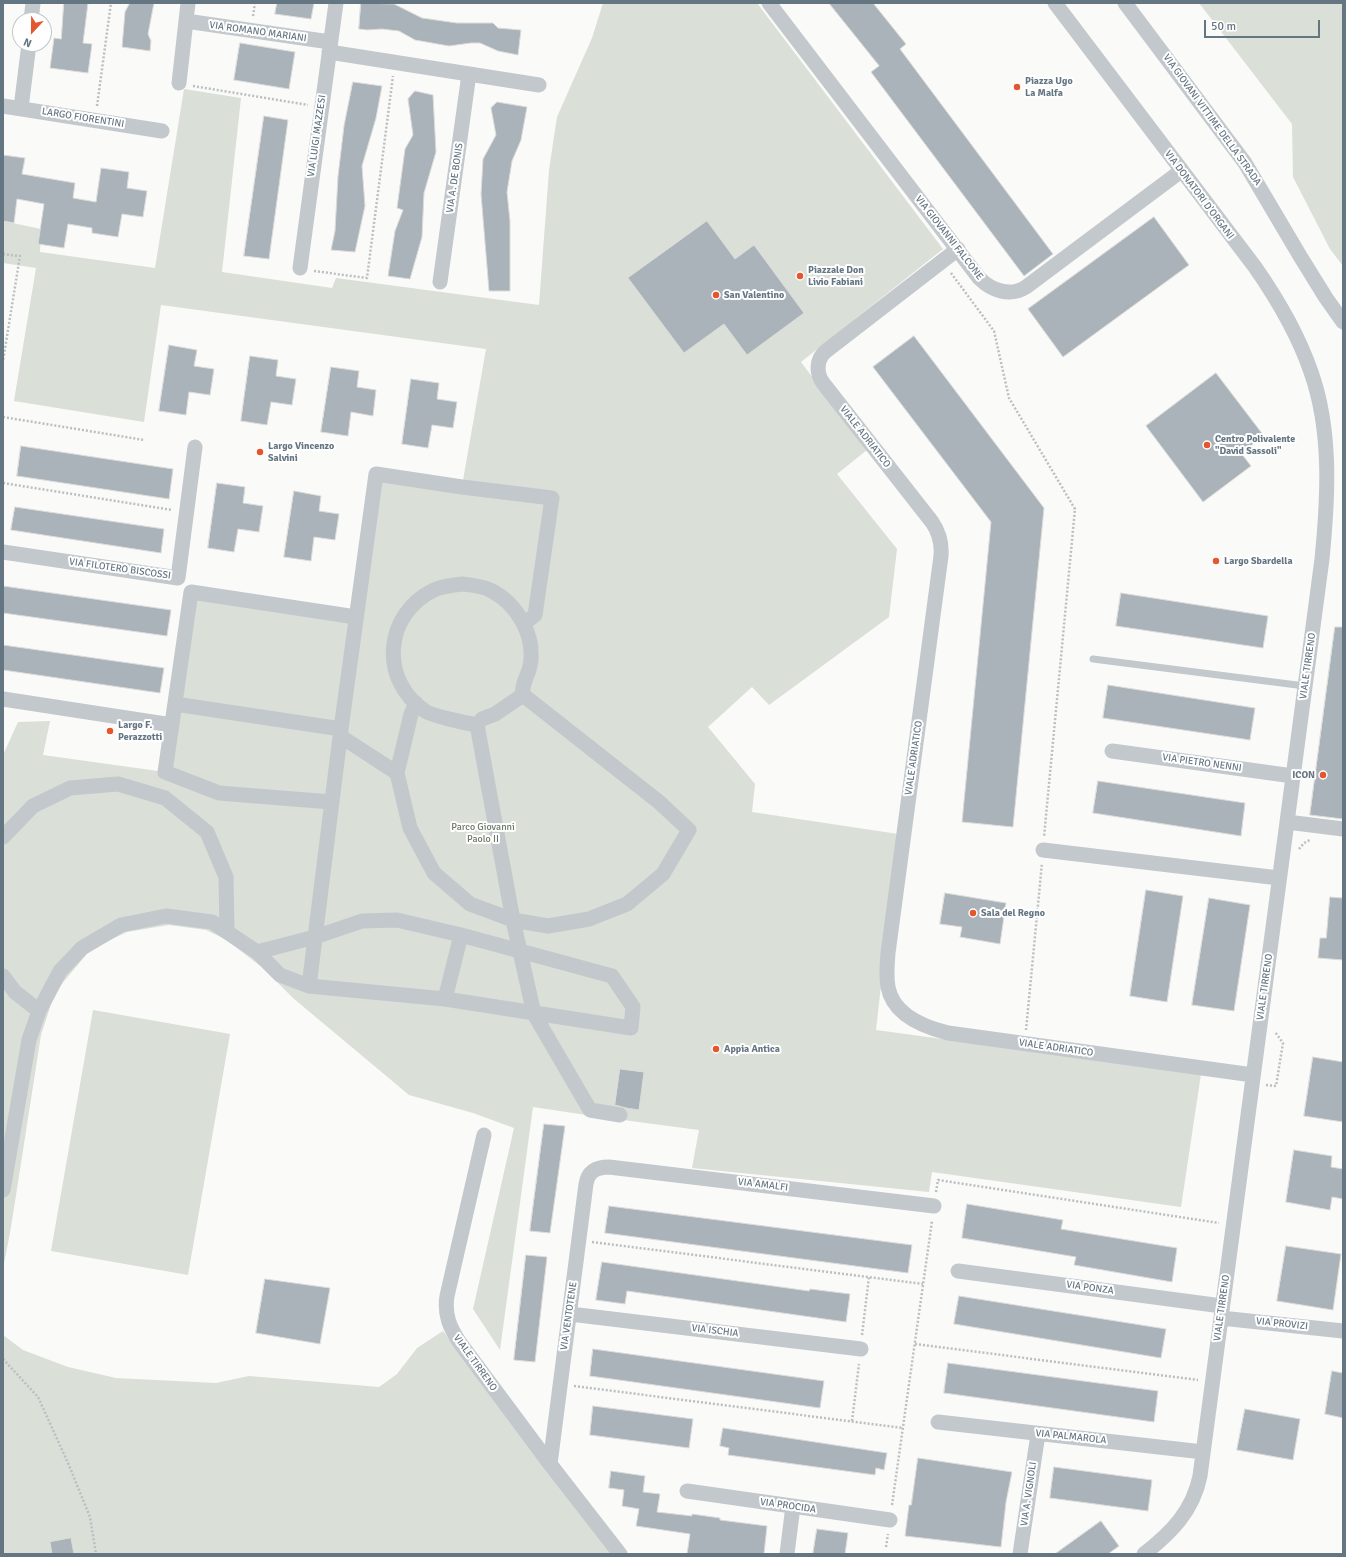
<!DOCTYPE html>
<html>
<head>
<meta charset="utf-8">
<style>
	body { margin:0 }
	#map { position:relative; width:1346px; height:1557px; overflow:hidden; background:#fafaf8; font-family:Signika,sans-serif }
	canvas { display:block }
	.frame { position:absolute; inset:0; border:4px solid #657683; pointer-events:none }
	.north { position:absolute; left:12px; top:12px; width:40px; height:40px; box-sizing:border-box; background:#fff; border:1px solid #c1c8cd; border-radius:50%; rotate:202deg; font-size:11px; font-weight:700; line-height:16px; text-align:center; color:#657683 }
	.north::after { content:''; display:block; margin:auto; width:14px; height:18px; background:#e4572e; clip-path:polygon(50% 0,100% 100%,50% 72%,0 100%) }
	.scale { position:absolute; left:1204px; top:20px; width:116px; height:18px; box-sizing:border-box; border:2px solid #657683; border-top:0; padding-left:5px; font-size:12px; line-height:14px; white-space:nowrap; color:#657683; -webkit-text-stroke:3px #fff; paint-order:stroke }
</style>
</head>
<body>
<div id="map">
<canvas width="1346" height="1557"></canvas>
<div class="frame"></div>
<div class="north">N</div>
<div class="scale">50 m</div>
</div>
<script>
const ctx = document.querySelector('canvas').getContext('2d');
ctx.lineJoin = 'round';
function fill(path, color) { ctx.fillStyle = color; ctx.fill(path, 'evenodd'); }
function trace(path, color, width, dash) { ctx.strokeStyle = color; ctx.lineWidth = width; ctx.lineCap = dash ? 'butt' : 'round'; ctx.setLineDash(dash || []); ctx.stroke(path); }
function label(font, color, halo, rows, align = 'center') {
  ctx.font = font + ' Signika,sans-serif'; ctx.lineWidth = 4; ctx.setLineDash([]); ctx.textBaseline = 'middle'; ctx.strokeStyle = halo; ctx.fillStyle = color; for (const [text, x, y, turn = 0] of rows) {
    ctx.save(); ctx.translate(x, y); ctx.rotate((+turn || 0) * Math.PI / 180); ctx.textAlign = isNaN(turn) ? turn : align; if (halo) ctx.strokeText(text, 0, 0); ctx.fillText(text, 0, 0); ctx.restore();
  }
}
const green = new Path2D(`
	M603 3H757L943 249 801 362 867 450 837 474 897 549 889 617 769 705 752 687 708 727 755 784 752 812 898 834 876 1030 1201 1074 1181 1207 932 1172 929 1192 692 1168 699 1130 593 1116 533 1107 500 1350 473 1309 514 1128 473 1113 409 1095 293 998 263 968 225 939 206 930 169 925 127 932 91 949 55 992 41 1035 11 1227 3 1269V755L18 722 50 721 43 755 165 772 191 592 356 617 376 474 462 486 486 349 161 305 144 422 14 401 36 268 3 263V221L41 229 40 252 155 268 184 89 241 98 222 272 332 288 336 278 539 305 549 170 557 117 592 38Z
	M1199 3H1343V266L1330 249 1293 177 1292 124Z
	M93 1010 230 1034 188 1275 51 1251Z
	M443 1331 613 1554H3V1335L23 1350 68 1367 116 1378 216 1383 249 1376 379 1387 397 1374 417 1348Z`);
const building = new Path2D(`
	M64 3H88L83 43 92 44 88 73 50 68 54 38 61 39Z
	M130 3H154L148 34 151 41 150 51 122 47 125 12Z
	M277 3H314L311 19 275 14Z
	M361 3 394 4 422 18 457 23H493L498 28 521 30 518 55 498 51 480 43H471L449 46 415 40 399 31 382 29 367 30 359 29Z
	M829 3H873L906 44 900 49 1053 254 1024 276 871 72 879 66Z
	M240 43 295 52 289 89 234 80Z
	M353 82 382 86 376 118 362 166 365 206 355 252 331 250 335 231 338 176 344 126Z
	M415 91 433 95 436 152 424 193 422 237 410 279 388 276 395 231 403 210 397 208 405 149 413 135 408 99Z
	M497 102 527 107 521 140 512 161 507 192 510 221V291H489L481 194 483 159 496 135 491 108Z
	M264 116 288 120 269 259 244 256Z
	M3 155 25 158 22 174 75 183 73 198 96 202 101 168 129 172 127 188 147 191 143 217 122 214 118 237 92 233V228L68 224 64 248 38 244 44 204 17 199 14 223 3 221Z
	M1154 217 1189 265 1063 357 1028 309Z
	M707 221 735 259 754 245 804 313 747 355 724 324 684 353 628 278Z
	M914 336 1044 508 1013 827 962 822 991 522 873 367Z
	M169 345 197 350 194 366 214 369 210 395 189 392 186 415 159 411Z
	M250 356 278 360 276 376 296 379 292 405 271 402 267 425 241 421Z
	M331 367 359 371 357 387 376 390 373 416 351 412 348 436 321 432Z
	M1216 373 1264 436 1241 453 1251 466 1203 502 1146 426Z
	M411 379 439 383 437 399 457 402 453 428 432 425 428 448 402 444Z
	M21 446 173 469 169 499 17 476Z
	M217 483 245 487 243 503 263 506 259 532 238 529 234 552 208 548Z
	M294 491 321 496 319 511 339 514 335 540 314 537 311 561 284 557Z
	M15 507 164 529 161 553 11 530Z
	M3 586 171 610 167 636 3 613Z
	M1121 593 1268 616 1263 648 1116 626Z
	M1335 627H1343V819L1310 815Z
	M3 645 164 668 160 693 3 670Z
	M1108 685 1255 708 1250 740 1103 718Z
	M1098 781 1245 803 1241 836 1093 813Z
	M1146 890 1183 896 1167 1002 1130 996Z
	M945 893 1006 903 1000 944 960 937 962 927 940 924Z
	M1330 897 1343 898V960L1318 958 1320 938H1326Z
	M1209 898 1250 905 1234 1011 1192 1005Z
	M1313 1057 1343 1062V1122L1304 1116Z
	M620 1069 644 1072 639 1110 626 1108 615 1105Z
	M544 1124 565 1126 550 1233 530 1231Z
	M1294 1150 1332 1156 1331 1167 1343 1169V1199L1332 1197 1330 1210 1286 1202Z
	M967 1204 1063 1220 1061 1229 1177 1248 1172 1282 1074 1265 1076 1257 962 1238Z
	M609 1206 912 1245 908 1273 605 1233Z
	M1286 1246 1341 1254 1333 1310 1277 1301Z
	M526 1255 547 1257 535 1362 514 1360Z
	M602 1262 809 1291 810 1289 850 1294 846 1322 627 1291 625 1304 596 1300Z
	M265 1279 330 1288 320 1344 256 1333Z
	M959 1296 1166 1329 1161 1358 954 1324Z
	M593 1349 824 1381 820 1408 590 1376Z
	M948 1363 1158 1391 1154 1422 944 1393Z
	M1332 1371 1343 1373V1418L1325 1414Z
	M593 1406 693 1419 689 1448 590 1435Z
	M1245 1409 1300 1419 1293 1460 1237 1450Z
	M723 1428 887 1453 884 1470 876 1468 875 1475 728 1455 729 1448 720 1446Z
	M918 1458 1012 1472 1006 1502 1001 1547 905 1536 909 1505H911Z
	M1054 1467 1152 1480 1148 1511 1050 1498Z
	M611 1471 645 1476 643 1492 660 1494 657 1512 692 1516V1514L720 1518V1520L767 1526 764 1554H687L690 1534 636 1526 639 1509 622 1506 624 1490 609 1488Z
	M1101 1521 1119 1546 1108 1554H1055Z
	M817 1529 848 1533 845 1554H813Z
	M71 1538 74 1554H52L50 1542Z`);
const path = new Path2D(`
	M253 16 255 3
	M193 86 308 105
	M97 106 111 3
	M3 254 20 256 3 361
	M314 271 367 278 393 76
	M951 273 994 331 1009 398 1075 509 1044 837
	M3 417 144 440
	M3 483 172 510
	M1299 849 1304 843 1310 840
	M1026 1030 1042 863
	M1266 1085 1276 1086 1283 1043 1275 1032
	M936 1192 938 1180 1219 1223
	M592 1242 923 1284
	M862 1335 869 1277
	M915 1344 1198 1380
	M3 1359 38 1397 68 1463 90 1517 96 1554
	M574 1386 903 1428
	M852 1421 859 1364
	M892 1505 932 1221
	M886 1547 888 1534`);
const lane = new Path2D(`
	M1093 659 1305 686`);
const street = new Path2D(`
	M769 3 979 278C992 291 1010 297 1026 287L1181 171
	M1055 3 1255 267C1278 300 1298 334 1311 372 1332 431 1328 498 1322 559L1200 1476C1193 1511 1171 1533 1144 1554
	M1125 3 1245 163 1300 256 1326 298 1343 322
	M31 20 33 3
	M186 21 330 42
	M329 52 539 85
	M179 83 188 3
	M3 106 162 131
	M21 108 29 44
	M958 249 826 351C816 359 816 373 823 383L932 522C939 532 942 543 941 556L888 953C887 964 886 976 888 987 893 1015 924 1027 948 1033L1253 1075
	M300 268 336 3
	M440 282 469 74
	M3 552 178 578 195 447
	M463 584C472 585 482 586 490 590 517 603 536 636 530 666 528 676 521 684 523 695L495 714 482 719 477 725C466 723 432 716 425 711 379 680 384 614 434 590 442 586 454 585 463 584Z
	M3 699 172 725
	M416 703 411 714 397 773 410 828 434 873 470 904 513 920 548 926 589 919 627 904 663 874 689 830 659 802 523 695
	M175 704 341 729
	M477 725 513 920 534 1014 590 1110 620 1115
	M340 736 397 773
	M1112 751 1293 776
	M331 802 219 793 165 772 191 592 356 617
	M1287 822 1343 829
	M3 837 33 806 70 788 118 784 165 798 207 832 226 877 227 932
	M1043 850 1279 878
	M3 976 15 992 39 1011
	M309 986 341 729 376 474 462 487 552 498 535 615 525 623
	M445 999 461 935
	M484 1135 447 1296C444 1315 450 1328 460 1343L550 1464 620 1554
	M3 1190 29 1040 39 1011 60 971 82 948 121 925 166 916 212 922 257 952 280 975 309 986 445 999 631 1028 633 1007 612 976 461 935 397 920 362 921 315 937 257 952
	M958 1271 1222 1306
	M570 1314 861 1349
	M1221 1318 1343 1331
	M938 1422 1203 1452
	M550 1464 586 1184C588 1172 596 1167 609 1167L934 1206
	M687 1491 890 1520
	M787 1554 793 1506
	M1020 1554 1038 1434`);
const markers = [
	[1017,87,4,"#e4572e"],
	[800,276,4,"#e4572e"],
	[716,295,4,"#e4572e"],
	[1207,445,4,"#e4572e"],
	[260,452,4,"#e4572e"],
	[1216,561,4,"#e4572e"],
	[110,731,4,"#e4572e"],
	[1323,775,4,"#e4572e"],
	[973,913,4,"#e4572e"],
	[716,1049,4,"#e4572e"]
];
const streetNames = [
	["VIA ROMANO MARIANI",258,32,8],
	["LARGO FIORENTINI",83,118,9],
	["VIA GIOVANI VITTIME DELLA STRADA",1212,120,54],
	["VIA LUIGI MAZZESI",317,136,-82],
	["VIA A. DE BONIS",455,178,-82],
	["VIA DONATORI D'ORGANI",1199,195,53],
	["VIA GIOVANNI FALCONE",949,238,52],
	["VIALE ADRIATICO",865,437,52],
	["VIA FILOTERO BISCOSSI",120,569,8],
	["VIALE TIRRENO",1308,666,-82],
	["VIALE ADRIATICO",914,758,-82],
	["VIA PIETRO NENNI",1202,763,8],
	["VIALE TIRRENO",1265,987,-82],
	["VIALE ADRIATICO",1056,1048,8],
	["VIA AMALFI",763,1185,7],
	["VIA PONZA",1090,1288,8],
	["VIALE TIRRENO",1222,1308,-82],
	["VIA VENTOTENE",569,1316,-82],
	["VIA PROVIZI",1282,1324,6],
	["VIA ISCHIA",715,1331,7],
	["VIALE TIRRENO",475,1363,54],
	["VIA PALMAROLA",1071,1437,6],
	["VIA A. VIGNOLI",1029,1494,-82],
	["VIA PROCIDA",788,1506,8]
];
const poiNames = [
	["Piazza Ugo",1025,81],
	["La Malfa",1025,93],
	["Piazzale Don",808,270],
	["Livio Fabiani",808,282],
	["San Valentino",724,295],
	["Centro Polivalente",1215,439],
	["\"David Sassoli\"",1215,451],
	["Largo Vincenzo",268,446],
	["Salvini",268,458],
	["Largo Sbardella",1224,561],
	["Largo F.",118,725],
	["Perazzotti",118,737],
	["ICON",1315,775,"right"],
	["Sala del Regno",981,913],
	["Appia Antica",724,1049]
];
const parkNames = [
	["Parco Giovanni",483,827],
	["Paolo II",483,839]
];
fill(green, '#dadfd7');
fill(building, '#aab3b9');
trace(building, '#dcdcda', 1);
trace(path, '#bbbfc2', 2.5, [2, 2]);
trace(lane, '#c3c8cc', 7);
trace(street, '#c3c8cc', 15);
for (const [x, y, r, color] of markers) { const dot = new Path2D(); dot.arc(x, y, r, 0, 2 * Math.PI); ctx.fillStyle = color; ctx.fill(dot); trace(dot, '#fff', 1.5); }
label('10px', '#657683', '#fff', streetNames);
label('bold 10px', '#657683', '#fff', poiNames, 'left');
label('10px', '#687a64', '#fff', parkNames);
</script>
</body>
</html>
